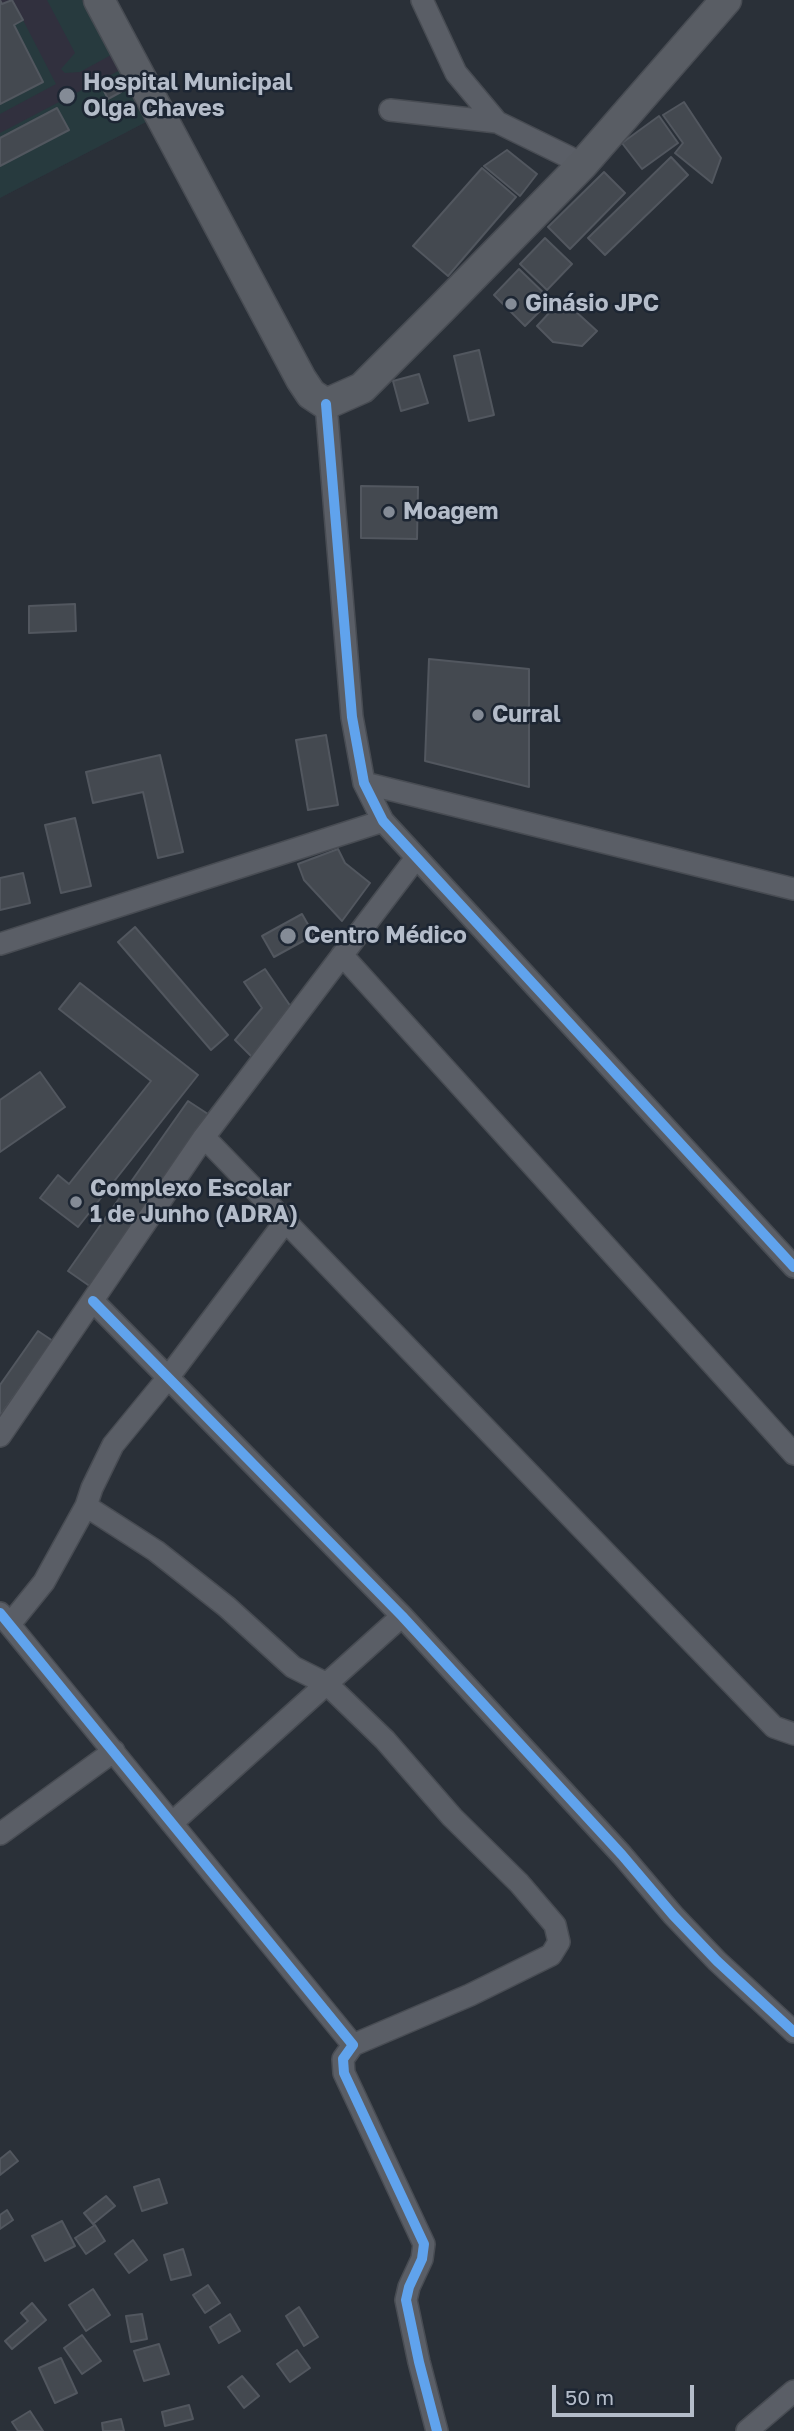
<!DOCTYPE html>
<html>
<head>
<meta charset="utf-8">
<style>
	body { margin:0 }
	#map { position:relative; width:794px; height:2431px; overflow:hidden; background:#2a3038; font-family:"Golos Text",sans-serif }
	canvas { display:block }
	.scale { position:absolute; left:552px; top:2385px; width:142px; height:32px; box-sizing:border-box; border:4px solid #b4bcc9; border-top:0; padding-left:9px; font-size:21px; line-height:24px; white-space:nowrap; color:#b4bcc9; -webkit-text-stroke:5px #1d2633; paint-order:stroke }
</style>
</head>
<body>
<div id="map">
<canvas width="794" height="2431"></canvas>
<div class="scale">50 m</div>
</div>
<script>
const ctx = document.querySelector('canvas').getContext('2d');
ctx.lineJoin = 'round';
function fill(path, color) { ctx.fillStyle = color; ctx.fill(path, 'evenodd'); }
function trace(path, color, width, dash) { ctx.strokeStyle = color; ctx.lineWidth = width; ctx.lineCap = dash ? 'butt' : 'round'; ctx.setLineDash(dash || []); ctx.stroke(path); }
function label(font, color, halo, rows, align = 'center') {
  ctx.font = font + ' "Golos Text",sans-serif'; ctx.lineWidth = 5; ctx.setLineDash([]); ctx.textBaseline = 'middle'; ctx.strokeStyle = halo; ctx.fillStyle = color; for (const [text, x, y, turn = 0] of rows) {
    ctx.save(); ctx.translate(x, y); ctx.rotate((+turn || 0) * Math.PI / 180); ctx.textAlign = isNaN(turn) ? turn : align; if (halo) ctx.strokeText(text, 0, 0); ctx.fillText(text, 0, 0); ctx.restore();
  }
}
const medical = new Path2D(`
	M0 0H82L148 121 0 198Z`);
const green = new Path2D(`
	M47 0H82L111 55 80 72 65 73 61 69 75 53Z
	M23 20 56 84 0 114V104L43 82 14 25Z
	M120 70 148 121 0 198V166L69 130 57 108 0 138V133Z`);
const building = new Path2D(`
	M0 0 2 4 12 0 23 20 14 25 43 82 0 104Z
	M114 79 121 92 108 99 101 85Z
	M684 102 721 158 712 183 675 153 683 143 663 115Z
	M57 108 69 130 0 166V138Z
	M659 116 678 143 642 169 622 143Z
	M507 150 537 174 520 196 484 166Z
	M671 157 688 175 605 255 588 238Z
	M482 168 516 197 448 276 413 246Z
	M604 172 625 193 570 249 548 227Z
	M545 238 572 264 547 290 520 264Z
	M519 269 551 300 525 326 494 295Z
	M562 299 597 331 582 346 553 342 537 326Z
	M479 350 494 415 469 421 454 356Z
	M419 374 428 403 401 411 393 381Z
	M361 486 418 487 417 539 361 538Z
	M75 604 76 631 29 633V606Z
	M429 659 529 669V787L425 761Z
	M326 735 338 805 308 810 296 740Z
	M160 755 183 852 158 858 143 792 93 803 86 772Z
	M75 818 91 886 61 893 45 825Z
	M338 849 345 863 370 883 342 921 304 880 298 864Z
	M23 873 30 903 0 910V878Z
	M302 914 314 935 274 957 262 936Z
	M135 927 228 1035 211 1050 118 942Z
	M265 969 291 1007 254 1059 235 1040 262 1008 244 982Z
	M80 983 198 1075 78 1227 40 1198 58 1175 69 1184 151 1081 59 1009Z
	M40 1072 65 1107 0 1152V1100Z
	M188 1101 211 1116 91 1287 68 1271Z
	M38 1331 53 1341 0 1416V1385Z
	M10 2151 18 2161 0 2175V2159Z
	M159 2179 167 2203 142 2211 134 2187Z
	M106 2196 115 2206 93 2224 84 2213Z
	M7 2210 13 2220 0 2229V2215Z
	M62 2221 75 2246 45 2261 32 2236Z
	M95 2225 105 2241 86 2254 75 2238Z
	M133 2240 147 2260 129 2273 115 2254Z
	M183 2249 191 2275 171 2280 164 2255Z
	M208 2285 220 2303 205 2313 193 2295Z
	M93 2289 110 2315 86 2331 69 2305Z
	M32 2303 46 2320 12 2349 5 2341 28 2321 21 2313Z
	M299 2307 318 2337 304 2346 286 2316Z
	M142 2314 147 2339 131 2342 126 2316Z
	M230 2314 240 2331 219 2343 210 2327Z
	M82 2335 101 2361 82 2374 64 2348Z
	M159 2344 169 2374 144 2381 134 2351Z
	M297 2350 310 2368 290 2382 277 2364Z
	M61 2358 77 2393 55 2403 39 2368Z
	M242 2376 259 2396 244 2408 228 2387Z
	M189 2405 193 2419 165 2426 162 2412Z
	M30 2411 43 2431H18L12 2422Z
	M121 2419 124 2431H103L102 2423Z`);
const street = new Path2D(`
	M422 0 456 73 497 122
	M390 110 497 122 583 164
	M326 404 352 717 364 783 383 821 794 1267
	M364 783 794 889
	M0 944 383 821
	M342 955 794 1454
	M204 1137 774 1727 794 1734
	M93 1301 402 1616 622 1855 673 1915 717 1961 794 2032
	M0 1436 204 1137 416 858
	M86 1506 156 1551 227 1607 293 1667 327 1684 385 1740 452 1817 519 1883 555 1925 559 1942 551 1955 470 1995 353 2045
	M0 1613 353 2045 343 2059 344 2073 424 2244 422 2259 409 2287 406 2300 419 2362 437 2431
	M10 1624 44 1582 86 1506 92 1488 113 1445 167 1379 285 1222
	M172 1823 402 1616
	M0 1834 114 1751
	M747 2431 794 2391`);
const secondary = new Path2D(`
	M99 0 301 379 311 394 326 404 362 388 440 310 583 164 726 0`);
const cycleway = new Path2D(`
	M326 404 352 717 364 783 383 821 794 1267
	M93 1301 402 1616 622 1855 673 1915 717 1961 794 2032
	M0 1613 353 2045 343 2059 344 2073 424 2244 422 2259 409 2287 406 2300 419 2362 437 2431`);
const markers = [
	[67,96,9,"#848b96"],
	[511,304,7,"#848b96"],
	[389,512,7,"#848b96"],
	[478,715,7,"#848b96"],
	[288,936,9,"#848b96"],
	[76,1202,7,"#848b96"]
];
const poiNames = [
	["Hospital Municipal",83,83],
	["Olga Chaves",83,109],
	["Ginásio JPC",525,304],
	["Moagem",403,512],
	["Curral",492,715],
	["Centro Médico",304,936],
	["Complexo Escolar",90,1189],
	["1 de Junho (ADRA)",90,1215]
];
fill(medical, '#31303e');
fill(green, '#273a3e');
fill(building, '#444950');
trace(building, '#52575f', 2);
trace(street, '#484c53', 24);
trace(secondary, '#484c53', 33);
trace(street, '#5a5e66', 21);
trace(secondary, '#595d64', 30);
trace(cycleway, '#60a3ed', 10);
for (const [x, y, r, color] of markers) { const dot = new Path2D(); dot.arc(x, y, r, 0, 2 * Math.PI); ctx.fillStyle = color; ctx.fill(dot); trace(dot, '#1d2633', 2.5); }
label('bold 23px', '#b4bcc9', '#1d2633', poiNames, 'left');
</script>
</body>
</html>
